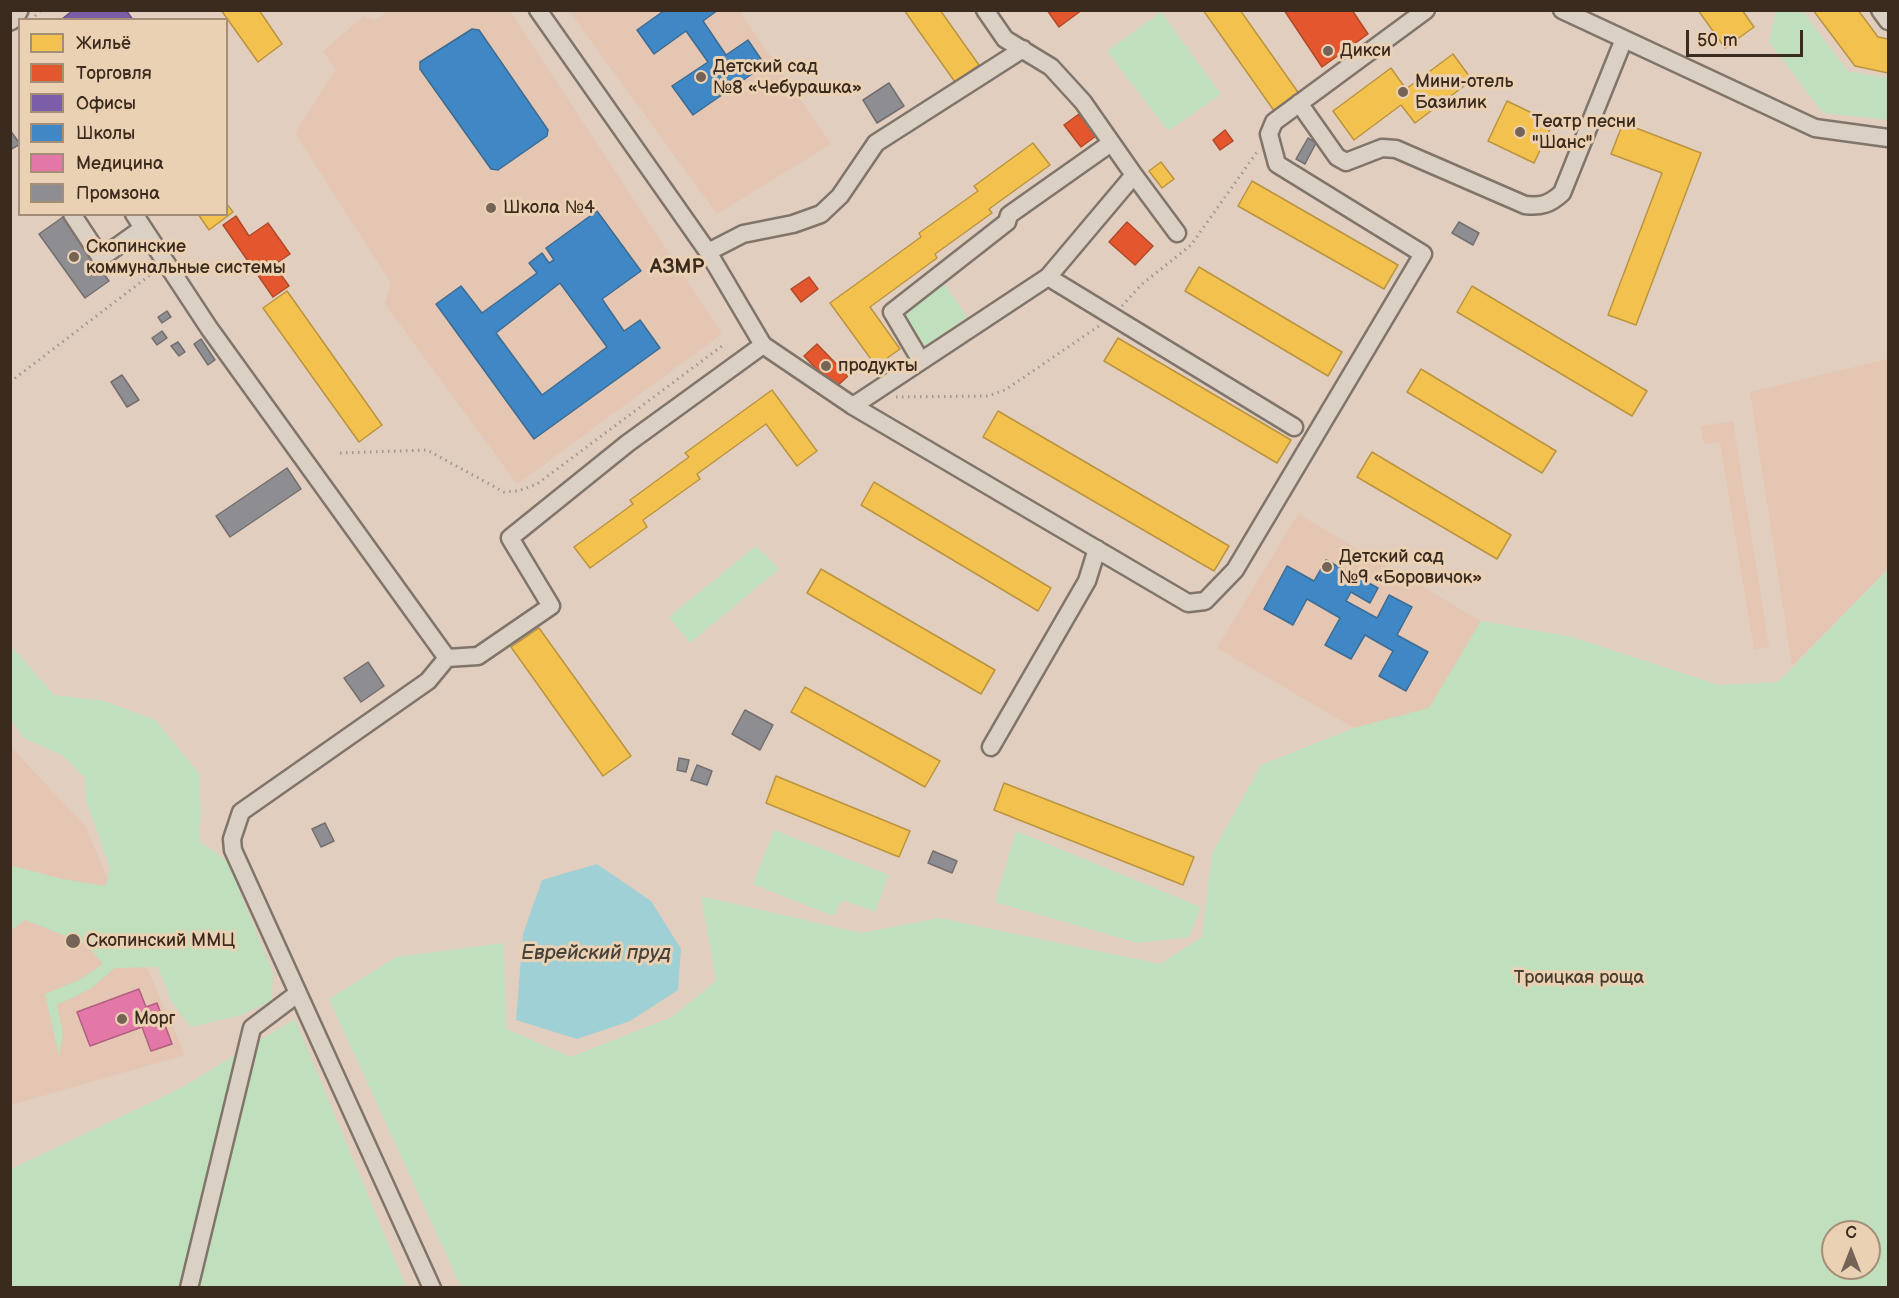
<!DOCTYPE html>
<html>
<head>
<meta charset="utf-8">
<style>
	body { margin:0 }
	#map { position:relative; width:1899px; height:1298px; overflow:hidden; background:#e1cebf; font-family:"Balsamiq Sans",sans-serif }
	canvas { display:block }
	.frame { position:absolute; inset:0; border:12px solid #3b2a1e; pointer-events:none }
	.legend { position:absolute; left:18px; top:18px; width:210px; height:198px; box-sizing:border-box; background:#ebd1b3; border:2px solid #a58e77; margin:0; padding:8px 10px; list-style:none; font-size:18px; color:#3b2a1e }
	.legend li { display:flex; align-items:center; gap:12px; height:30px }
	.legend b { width:30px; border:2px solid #a58e77 }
	.north { position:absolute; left:1821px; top:1220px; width:60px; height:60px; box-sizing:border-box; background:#ebd1b3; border:2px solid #a58e77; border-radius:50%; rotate:0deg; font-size:16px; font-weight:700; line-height:24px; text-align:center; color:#3b2a1e }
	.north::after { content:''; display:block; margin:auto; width:21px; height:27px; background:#756356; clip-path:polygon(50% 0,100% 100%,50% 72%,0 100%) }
	.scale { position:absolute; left:1686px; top:30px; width:117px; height:27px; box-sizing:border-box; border:3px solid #3b2a1e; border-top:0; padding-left:8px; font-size:18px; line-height:21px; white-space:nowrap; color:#3b2a1e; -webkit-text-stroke:4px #ebd1b3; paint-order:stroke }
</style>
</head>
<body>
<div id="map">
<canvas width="1899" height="1298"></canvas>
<div class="frame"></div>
<ul class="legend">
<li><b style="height:16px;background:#f2c14e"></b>Жильё</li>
<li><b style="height:16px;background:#e4572e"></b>Торговля</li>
<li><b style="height:16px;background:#7b5ea7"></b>Офисы</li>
<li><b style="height:16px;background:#3f88c5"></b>Школы</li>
<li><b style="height:16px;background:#e377a8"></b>Медицина</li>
<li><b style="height:16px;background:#8d8d92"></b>Промзона</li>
</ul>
<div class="north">С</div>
<div class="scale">50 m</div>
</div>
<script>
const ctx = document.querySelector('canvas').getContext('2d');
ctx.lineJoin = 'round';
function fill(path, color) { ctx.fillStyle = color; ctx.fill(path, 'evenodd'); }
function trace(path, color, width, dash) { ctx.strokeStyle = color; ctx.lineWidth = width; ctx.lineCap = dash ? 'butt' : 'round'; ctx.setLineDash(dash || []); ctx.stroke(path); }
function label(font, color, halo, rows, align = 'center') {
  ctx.font = font + ' "Balsamiq Sans",sans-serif'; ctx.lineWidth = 6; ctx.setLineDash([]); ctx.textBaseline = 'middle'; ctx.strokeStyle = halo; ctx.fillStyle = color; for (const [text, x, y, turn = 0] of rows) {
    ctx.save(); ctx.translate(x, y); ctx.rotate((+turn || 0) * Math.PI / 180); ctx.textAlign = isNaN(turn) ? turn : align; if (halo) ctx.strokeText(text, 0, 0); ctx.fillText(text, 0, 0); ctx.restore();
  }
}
const built = new Path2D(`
	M388 11H510L722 334 517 484 385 304 391 283 295 133 336 69 323 51 364 16 375 20Z
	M569 11H739L831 144 717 214Z
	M1888 359V569L1792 666 1750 392Z
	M1733 421 1769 647 1754 650 1720 442 1704 444 1701 426Z
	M1298 514 1481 621 1429 708 1354 728 1217 648Z
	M10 746 85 826 185 1055 11 1105Z`);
const green = new Path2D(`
	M1776 10 1802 11 1848 71 1888 78V120L1823 113 1769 42Z
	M1161 12 1221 94 1168 131 1107 51Z
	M944 283 967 317 925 346 905 314 907 309Z
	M756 546 779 569 690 643 669 617Z
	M1888 569V1287H461L329 999 396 957 504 943 506 1029 571 1057 672 1017 716 981 701 896 861 933 939 918 1160 964 1202 937 1212 853 1261 765 1354 728 1429 708 1481 621 1572 637 1719 685 1778 682ZM1833 1232H1869V1268H1833Z
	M11 646 54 695 104 701 155 720 199 773 201 812 199 841 227 861 273 973 272 1000 242 1015 191 1027 171 1001 158 967 115 968 90 989 57 1005 63 1032 59 1057 45 994 79 980 103 964 86 944 25 920 11 930V868L13 866 62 879 106 886 110 868 86 800 85 778 62 755 24 738 11 720Z
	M774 830 889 875 875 912 843 900 833 916 753 884Z
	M1016 831 1201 907 1189 937 1138 943 995 902Z
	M295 1019 406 1287 11 1288V1169L179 1089Z`);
const water = new Path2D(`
	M597 864 651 901 681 949 678 990 630 1021 577 1039 516 1020 523 934 542 880Z`);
const homes = new Path2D(`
	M221 10H259L282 44 258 62Z
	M904 10H940L979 65 955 82Z
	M1203 10H1240L1300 95 1275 112Z
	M1698 10H1742L1754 27 1725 48Z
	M1813 10H1858L1878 37 1888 39V73L1855 66Z
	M1453 54 1472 80 1415 123 1401 105 1354 140 1333 111 1391 68 1406 89Z
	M1507 101 1553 123 1534 163 1488 141Z
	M1623 123 1701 153 1636 325 1608 315 1662 173 1611 154Z
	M1033 143 1050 165 989 209 992 213 935 254 937 258 870 307 900 349 876 366 830 303 921 237 919 233 978 191 974 186Z
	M1161 162 1174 179 1162 188 1149 171Z
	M1252 181 1398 265 1384 289 1238 206Z
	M226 203 233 212 209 230 198 214H226Z
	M1199 267 1342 352 1328 376 1185 291Z
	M1472 286 1647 391 1632 416 1457 312Z
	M287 291 382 425 359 442 263 308Z
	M1118 338 1291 440 1277 463 1104 361Z
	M1421 369 1556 451 1542 473 1407 392Z
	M772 390 817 451 797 466 766 424 697 474 700 479 643 520 647 527 590 568 574 547 633 504 630 500 689 457 685 453Z
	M998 411 1229 546 1214 571 983 437Z
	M1372 452 1511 535 1497 559 1357 477Z
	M874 482 1051 588 1038 611 861 505Z
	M821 569 995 670 981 694 807 593Z
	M539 628 631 756 603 776 511 647Z
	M805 687 940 761 925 787 791 712Z
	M776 776 910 831 899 857 766 803Z
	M1004 783 1194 857 1183 885 994 810Z`);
const shops = new Path2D(`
	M1047 10H1082L1059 27Z
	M1284 10H1352L1368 34 1322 67Z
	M1079 114 1096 136 1081 147 1064 125Z
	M1225 130 1233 141 1220 150 1213 140Z
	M236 216 249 236 268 223 290 254 274 265 289 286 273 297 223 225Z
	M1127 222 1153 246 1135 265 1109 242Z
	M809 277 818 289 801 302 791 289Z
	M817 344 848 376 835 388 804 356Z`);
const offices = new Path2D(`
	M73 10H126L133 20H61Z`);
const schools = new Path2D(`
	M665 10H718L703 21 726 55 748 40 765 65 693 115 672 86 708 62 686 31 654 54 637 30Z
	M472 29 479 30 548 130 547 136 498 170 491 169 420 69V62Z
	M597 211 641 271 602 299 624 331 640 320 660 348 534 439 436 304 461 286 482 313 537 273 529 263 542 253 549 263 554 260 546 248ZM560 283 607 347 542 395 496 333Z
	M1326 560 1378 588 1370 603 1351 592 1346 601 1377 618 1389 595 1412 607 1397 635 1428 652 1406 691 1379 676 1393 651 1365 635 1351 659 1325 645 1340 618 1307 599 1293 625 1264 609 1287 566 1314 581Z`);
const health = new Path2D(`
	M139 989 146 1007 157 1003 172 1044 151 1051 142 1027 90 1046 77 1012Z`);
const industry = new Path2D(`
	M889 83 904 106 877 123 863 100Z
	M10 130 20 144 10 150Z
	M1308 138 1316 143 1305 164 1296 159Z
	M63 217 109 281 85 298 39 234Z
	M1459 222 1479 233 1473 245 1452 233Z
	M167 311 171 317 162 323 158 317Z
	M162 331 167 338 157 345 152 338Z
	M201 339 215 360 208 365 194 344Z
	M178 342 185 352 179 356 171 346Z
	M122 375 139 400 127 407 111 382Z
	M287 468 301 489 230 537 216 516Z
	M368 662 384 686 361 702 344 678Z
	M745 710 773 725 760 750 732 734Z
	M679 758 689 760 686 772 677 770Z
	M697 765 712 771 707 785 691 780Z
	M325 823 334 841 321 847 312 829Z
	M933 851 957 861 952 873 928 863Z`);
const path = new Path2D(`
	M35 16 41 10
	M1122 306 1141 285 1191 245 1257 152
	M10 382 154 272
	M896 397 988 396 1005 390 1099 326
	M340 453 427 450 504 492 518 491 537 484 722 346`);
const minor = new Path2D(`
	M538 10 708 252 763 345
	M1562 10 1815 128 1888 138
	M1880 10 1888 21
	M1299 103 1337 157 1346 162 1382 148 1396 149 1525 205C1541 207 1550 204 1562 193L1624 39
	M1134 175 1177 233
	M72 214 101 258 143 228
	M134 214 209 328 447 658
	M708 252 743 234 793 224 821 214 840 196 876 143 1023 49
	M1048 277 1294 427
	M921 361 892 312 1007 222 1009 215 1111 143
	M853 406 1048 277 1134 175 1083 102 1051 67 1005 39 985 10
	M991 747 1087 581 1097 549
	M189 1288 252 1028 297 994
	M432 1288 233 850 232 839 241 812 428 681 447 658 478 656 551 606 510 538 628 443 763 345 853 406 1188 603 1205 601 1235 570 1423 254 1277 164 1269 134 1274 122 1426 10`);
const major = new Path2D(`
	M10 19 17 10`);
const markers = [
	[1328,51,6,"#756356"],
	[701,77,6,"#756356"],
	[1403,92,6,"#756356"],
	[1520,132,6,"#756356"],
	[491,208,6,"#756356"],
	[74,257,6,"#756356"],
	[826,366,6,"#756356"],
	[1327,567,6,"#756356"],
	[73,941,8,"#756356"],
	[122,1019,6,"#756356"]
];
const poiNames = [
	["Дикси",1340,51],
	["Детский сад",713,67],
	["№8 «Чебурашка»",713,88],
	["Мини-отель",1415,82],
	["Базилик",1415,103],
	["Театр песни",1532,122],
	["\"Шанс\"",1532,143],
	["Школа №4",503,208],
	["Скопинские",86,247],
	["коммунальные системы",86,268],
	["продукты",838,366],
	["Детский сад",1339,557],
	["№9 «Боровичок»",1339,578],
	["Скопинский ММЦ",86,941],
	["Морг",134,1019]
];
const parkNames = [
	["Троицкая роща",1579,978]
];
const neighbourhoodNames = [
	["АЗМР",677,268]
];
const waterNames = [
	["Еврейский пруд",596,954]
];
fill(built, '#e4c6b2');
fill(green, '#bfdfbd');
fill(water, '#9fd0d6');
fill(homes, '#f2c14e');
trace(homes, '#bb9440', 1.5);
fill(shops, '#e4572e');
trace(shops, '#b14a29', 1.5);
fill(offices, '#7b5ea7');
trace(offices, '#684e7e', 1.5);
fill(schools, '#3f88c5');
trace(schools, '#3e6c93', 1.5);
fill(health, '#e377a8');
trace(health, '#b1607f', 1.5);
fill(industry, '#8d8d92');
trace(industry, '#746f6f', 1.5);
trace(minor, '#81756b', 21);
trace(major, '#81756b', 26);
trace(path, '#a1988f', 3, [1.5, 4.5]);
trace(minor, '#dad0c4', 16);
trace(major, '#dbd0c0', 21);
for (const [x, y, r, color] of markers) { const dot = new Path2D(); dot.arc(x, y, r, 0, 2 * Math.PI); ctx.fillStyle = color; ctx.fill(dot); trace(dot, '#ebd1b3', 2); }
label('18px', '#3b2a1e', '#ebd1b3', poiNames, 'left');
label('18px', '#463e2e', '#ebd1b3', parkNames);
label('bold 20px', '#3b2a1e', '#ebd1b3', neighbourhoodNames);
label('italic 20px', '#46433b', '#ebd1b3', waterNames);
</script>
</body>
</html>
